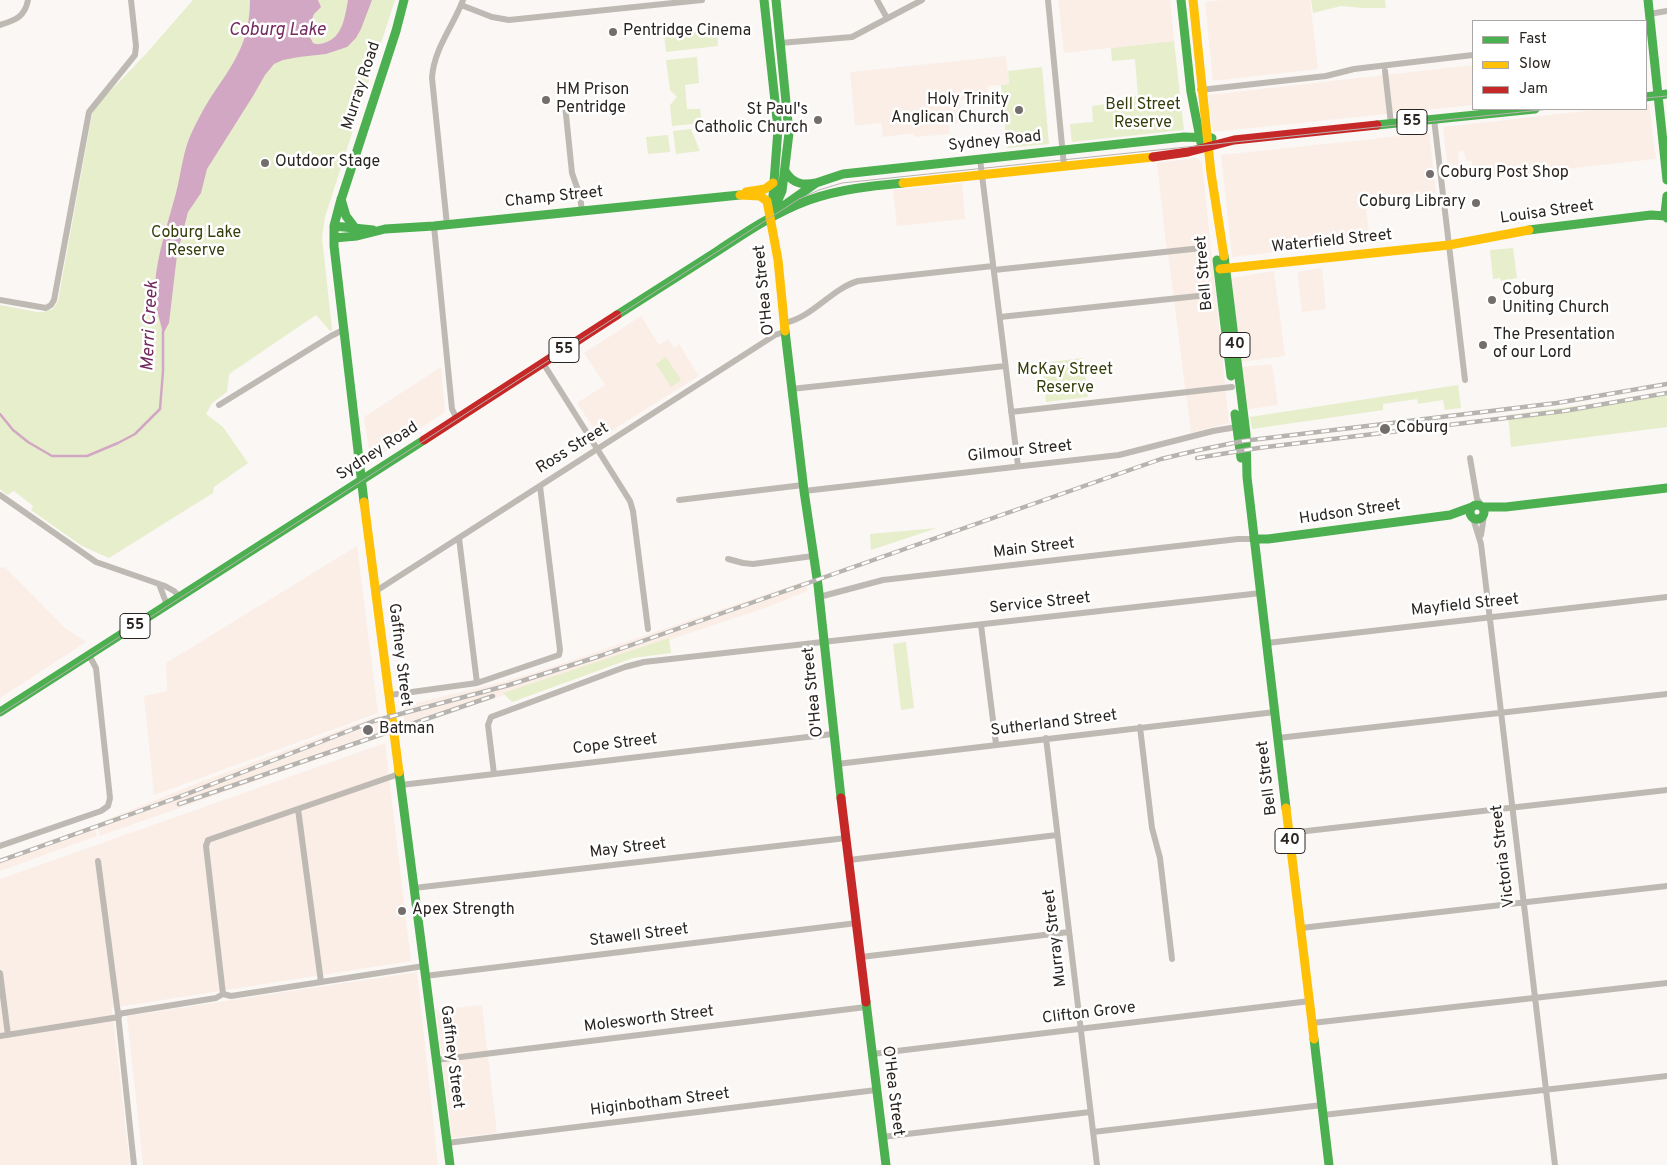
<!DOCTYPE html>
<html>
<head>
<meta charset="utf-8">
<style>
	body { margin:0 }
	#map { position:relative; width:1667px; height:1165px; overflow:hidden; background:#faf7f5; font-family:Overpass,sans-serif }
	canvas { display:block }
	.legend { position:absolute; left:1472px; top:20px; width:175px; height:90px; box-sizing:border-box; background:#fff; border:1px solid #aaa8a6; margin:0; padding:6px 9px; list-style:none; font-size:15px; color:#2b2521 }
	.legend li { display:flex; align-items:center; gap:10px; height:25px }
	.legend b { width:25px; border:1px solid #aaa8a6 }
</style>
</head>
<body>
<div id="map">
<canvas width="1667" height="1165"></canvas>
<ul class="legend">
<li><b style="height:6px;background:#4caf50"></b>Fast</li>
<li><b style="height:6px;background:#ffc107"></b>Slow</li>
<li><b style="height:6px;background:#c62828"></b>Jam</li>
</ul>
</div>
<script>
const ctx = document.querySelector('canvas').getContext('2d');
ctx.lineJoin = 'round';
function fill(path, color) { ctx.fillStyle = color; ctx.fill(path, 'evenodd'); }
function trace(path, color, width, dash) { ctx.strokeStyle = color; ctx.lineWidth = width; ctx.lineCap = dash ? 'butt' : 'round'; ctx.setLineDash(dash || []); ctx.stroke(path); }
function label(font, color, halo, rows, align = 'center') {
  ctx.font = font + ' Overpass,sans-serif'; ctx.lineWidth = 5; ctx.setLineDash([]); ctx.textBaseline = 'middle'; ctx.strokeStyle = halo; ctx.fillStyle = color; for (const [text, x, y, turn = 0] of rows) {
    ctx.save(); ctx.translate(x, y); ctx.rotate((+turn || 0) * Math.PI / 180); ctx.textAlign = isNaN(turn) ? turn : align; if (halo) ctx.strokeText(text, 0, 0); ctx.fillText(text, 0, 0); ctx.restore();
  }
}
const built = new Path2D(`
	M1058 0H1170L1174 41 1064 53Z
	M1223 0H1310L1318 69 1213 81 1205 2Z
	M1006 56 1009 84 987 86 988 97 960 100 962 123 949 124 950 134 915 137 913 133 883 137 881 123 855 126 850 72Z
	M1473 65V105L1213 132 1208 95Z
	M1646 104H1649L1656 159 1483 178 1481 166 1473 167 1472 161H1466L1464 151 1458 152 1461 178 1449 179 1443 127 1603 109H1646Z
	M1429 133 1436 193 1385 199 1386 204 1383 206 1366 208 1370 241 1232 257 1221 155Z
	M1196 158 1202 162 1229 423 1191 433 1168 254 1166 244 1157 163Z
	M962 183 965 219 897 226 893 190Z
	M1322 268 1326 309 1302 312 1297 272Z
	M1274 271 1285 356 1241 362 1231 278Z
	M641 316 659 345 668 339 674 348 679 344 699 376 600 438 577 403 605 385 584 353Z
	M1272 364 1278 405 1248 409 1242 367Z
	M441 367 445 412 375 458 370 455 364 417Z
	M357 546 378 713 154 795 144 696 167 691 166 663Z
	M5 567 65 628 86 642 0 698V568Z
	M805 581 807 591 768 607 405 728 403 706 499 683 537 672Z
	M380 715 382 730 381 737 100 836 96 824 203 781Z
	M385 743 411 961 112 1008 130 1165H0V879Z
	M94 825 97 836 0 871V858Z
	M417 972 438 1165H143L127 1016Z
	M482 1005 497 1133 452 1138 436 1010Z`);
const green = new Path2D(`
	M193 0H395L325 217 322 237 332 330 330 331 316 315 229 374 227 392 212 403 206 414 223 427 248 463 214 487 213 493 109 558 82 546 31 510 33 506 14 491 7 495 0 489V305L37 312H43L53 309 58 301 93 109 144 56Z
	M1311 0H1385L1386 8H1362L1341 6 1313 13Z
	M717 29 718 46 666 52 664 35Z
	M1174 41 1184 130 1072 142 1070 124 1093 122 1092 106 1126 101V97L1138 96 1135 59 1112 61 1111 48Z
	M697 57 699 83 685 85 687 109H700L702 123 672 126 670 105 677 97 670 90 666 60Z
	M1042 67 1049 144 1007 148 1001 85 1009 84 1008 71Z
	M691 129 700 151 676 154 673 131Z
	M668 135 670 152 648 154 646 137Z
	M1513 248 1517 278 1501 281 1500 278 1493 279 1490 250Z
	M666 357 681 380 671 387 656 364Z
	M1083 358 1088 397 1046 402 1042 363Z
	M1458 385 1461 408 1445 410 1443 400 1418 404 1417 399 1383 404V410L1252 429 1250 417Z
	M1667 394V427L1511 447 1508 415Z
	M937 528 871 550 870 534Z
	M669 638 671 653 633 658 512 702 503 693Z
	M906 642 914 708 901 710 893 644Z`);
const water = new Path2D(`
	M250 0H318L321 7 314 14 307 31 313 43C317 45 320 44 324 43 343 38 345 16 348 0H372L361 29 356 38 347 47 326 54 299 57 283 60 274 64 265 75 253 96 207 169 201 193 188 212 177 255 169 323 163 334C160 318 153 302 155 285 157 254 168 223 176 193 181 174 183 151 191 134 197 121 204 108 211 97 234 63 250 42 250 0Z`);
const stream = new Path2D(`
	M0 414 13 430 28 442 52 456H87L118 443 135 434 160 409 163 371V331`);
const street = new Path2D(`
	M877 0 887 18
	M1048 0 1064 166
	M461 5 492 17 509 20 702 0
	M1649 14 1667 11
	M0 25C15 20 25 17 28 0
	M780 43 852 37 922 0
	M1385 71 1391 124
	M1200 90 1326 76 1354 69 1473 55
	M565 105 572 173 580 196 582 211
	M1434 119 1465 380
	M980 159 1018 466
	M447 225 432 78C434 48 453 27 463 0
	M434 226 452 409 457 419
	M994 270 1202 248
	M0 300 46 308 51 305 54 300 89 112 135 55 136 46 131 0
	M1000 317 1198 296
	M784 323C812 318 831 289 858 281L993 266
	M543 363 630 501 633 511 648 629
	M791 389 1005 366
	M219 405 331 336 343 330
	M1011 412 1232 387
	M1470 458 1477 499 1482 506
	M804 491 1119 455 1213 431 1237 427
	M0 495 96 562 165 586 174 591 180 597
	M679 500 803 485
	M1473 518 1481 544 1555 1165
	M1481 535 1484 516
	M459 538 477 683
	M728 559 743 563 753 564 813 556
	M159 584 167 605
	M376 591 775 335 784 332
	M819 597 883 580 1238 539H1254
	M981 625 996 744
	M1267 643 1667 597
	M390 695 477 683 559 655 560 650 540 486
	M1140 727 1152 828 1160 858 1172 959
	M1046 738 1097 1165
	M1278 738 1667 694
	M837 764 1275 712
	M494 774 488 725 491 717 625 667 644 662 1261 593
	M401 785 833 734
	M298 809 321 982
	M1289 833 1667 790
	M0 846 101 811 108 806 110 798 96 668 89 655
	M849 860 1057 835
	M98 861 118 1014 134 1165
	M414 888 846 838
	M1301 928 1667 886
	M861 957 1069 932
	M0 973 8 1035
	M425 976 857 923
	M223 994 206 846 208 840 399 774
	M118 1014 216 998 223 994 231 996 424 966
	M1312 1023 1667 983
	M0 1036 119 1017
	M872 1054 1310 1001
	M436 1060 866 1007
	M1323 1115 1667 1076
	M1093 1132 1322 1105
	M882 1137 1090 1112
	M447 1143 876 1090`);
const fast = new Path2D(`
	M764 0 778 129 772 209
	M1181 0 1191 92 1201 143
	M1648 0 1667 180
	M1646 97 1667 94
	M1377 125 1535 109
	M785 171C792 183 802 186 816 183
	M1667 196 1665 213 1667 218
	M341 199 346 216 355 228
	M782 207 816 183 843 174 1184 137 1212 138
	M771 216 782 191 789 133 776 0
	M334 226 373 230
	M1529 230 1651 215 1666 216
	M334 238 357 236 385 229 434 226 740 195
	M1224 256 1246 434 1247 477 1286 808
	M1217 260 1231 376
	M617 315C650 294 683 273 716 252 746 232 776 212 809 200 840 189 871 186 903 183
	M785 331 804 491 818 585 841 798
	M1235 414 1241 458
	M364 502 334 246V226L340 203 396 31 404 0
	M1470 512a7 7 0 1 1 14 0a7 7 0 1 1-14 0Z
	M1482 507H1506L1667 488
	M1254 539H1268L1450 515 1472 507
	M0 712 424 440
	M399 772 450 1165
	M866 1002 886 1165
	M1314 1039 1329 1165`);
const slow = new Path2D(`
	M1193 0 1211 173 1224 256
	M903 183 1153 157
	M746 192 765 189 773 183
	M740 195 760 196 767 201 778 260 785 331
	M1220 269 1449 245 1529 230
	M364 502 399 772
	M1286 808 1314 1039`);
const jam = new Path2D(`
	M1153 157 1188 152 1234 140 1377 125
	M424 440 617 315
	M841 798 866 1002`);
const tram = new Path2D(`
	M1646 98 1667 96
	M0 714 799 199 819 190 842 183 1550 109`);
const rail = new Path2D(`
	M1197 458 1258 448 1564 411 1667 393
	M179 804 493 696
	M0 861 179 797 374 721 509 685 600 656 1161 459 1199 450 1243 441 1557 403 1667 384`);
const markers = [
	[613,32,5,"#736e6b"],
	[546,100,5,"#736e6b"],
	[1019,110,5,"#736e6b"],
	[818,120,5,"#736e6b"],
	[265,163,5,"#736e6b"],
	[1430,174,5,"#736e6b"],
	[1476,203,5,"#736e6b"],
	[1492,300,5,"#736e6b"],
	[1483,345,5,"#736e6b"],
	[1385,429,6,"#736e6b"],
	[368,730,6,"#736e6b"],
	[402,911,5,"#736e6b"]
];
const shields = [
	[1412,122,30],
	[1235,345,30],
	[564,350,30],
	[135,626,30],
	[1290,841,30]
];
const shieldNames = [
	["55",1412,122],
	["40",1235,345],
	["55",564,350],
	["55",135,626],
	["40",1290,841]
];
const poiNames = [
	["Pentridge Cinema",623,32],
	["HM Prison",556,91],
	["Pentridge",556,109],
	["Holy Trinity",1009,101,"right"],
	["Anglican Church",1009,119,"right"],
	["St Paul's",808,111,"right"],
	["Catholic Church",808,129,"right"],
	["Outdoor Stage",275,163],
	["Coburg Post Shop",1440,174],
	["Coburg Library",1466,203,"right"],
	["Coburg",1502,291],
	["Uniting Church",1502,309],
	["The Presentation",1493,336],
	["of our Lord",1493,354],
	["Coburg",1396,429],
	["Batman",379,730],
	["Apex Strength",412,911]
];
const streetNames = [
	["Murray Road",362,86,-72],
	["Sydney Road",995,142,-6],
	["Champ Street",554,198,-6],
	["Louisa Street",1547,213,-8],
	["Waterfield Street",1332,242,-6],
	["Bell Street",1205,273,-95],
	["O'Hea Street",765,290,-96],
	["Ross Street",573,449,-32],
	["Sydney Road",378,452,-33],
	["Gilmour Street",1020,452,-6],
	["Hudson Street",1350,513,-8],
	["Main Street",1034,549,-7],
	["Service Street",1040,604,-6],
	["Mayfield Street",1465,606,-6],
	["Gaffney Street",399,655,83],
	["O'Hea Street",814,692,-96],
	["Sutherland Street",1054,724,-7],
	["Cope Street",615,745,-7],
	["Bell Street",1268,778,-97],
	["May Street",628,849,-7],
	["Victoria Street",1504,856,-97],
	["Stawell Street",639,936,-7],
	["Murray Street",1056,938,-97],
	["Clifton Grove",1089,1014,-7],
	["Molesworth Street",649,1020,-7],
	["Gaffney Street",451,1057,83],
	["O'Hea Street",892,1091,83],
	["Higinbotham Street",660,1103,-7]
];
const parkNames = [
	["Bell Street",1143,106],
	["Reserve",1143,124],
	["Coburg Lake",196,234],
	["Reserve",196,252],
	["McKay Street",1065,371],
	["Reserve",1065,389]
];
const waterNames = [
	["Coburg Lake",277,31],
	["Merri Creek",151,326,-87]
];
fill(built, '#fbeee7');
fill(green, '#e7eecc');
fill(water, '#d2a7c3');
trace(stream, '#d2a7c3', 2.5);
trace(street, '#bebab3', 6);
trace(fast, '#4caf50', 9);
trace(slow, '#ffc107', 9);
trace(jam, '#c62828', 9);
trace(tram, '#b7b3ae', 1);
trace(rail, '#b7b3ae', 4.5);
trace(rail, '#fff', 2.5, [8]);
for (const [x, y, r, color] of markers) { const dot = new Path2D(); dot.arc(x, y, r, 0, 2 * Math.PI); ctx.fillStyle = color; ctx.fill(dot); trace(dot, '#fff', 2); }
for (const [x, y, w] of shields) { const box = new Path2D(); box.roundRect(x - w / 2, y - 12.5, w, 25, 4); ctx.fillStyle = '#fff'; ctx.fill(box); trace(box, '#2b2521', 1); }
label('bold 15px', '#2b2521', null, shieldNames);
label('16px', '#2b2521', '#fff', poiNames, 'left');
label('16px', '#2b2521', '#fff', streetNames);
label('16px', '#353e0a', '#fff', parkNames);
label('italic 18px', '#732a5e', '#fff', waterNames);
</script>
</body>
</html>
